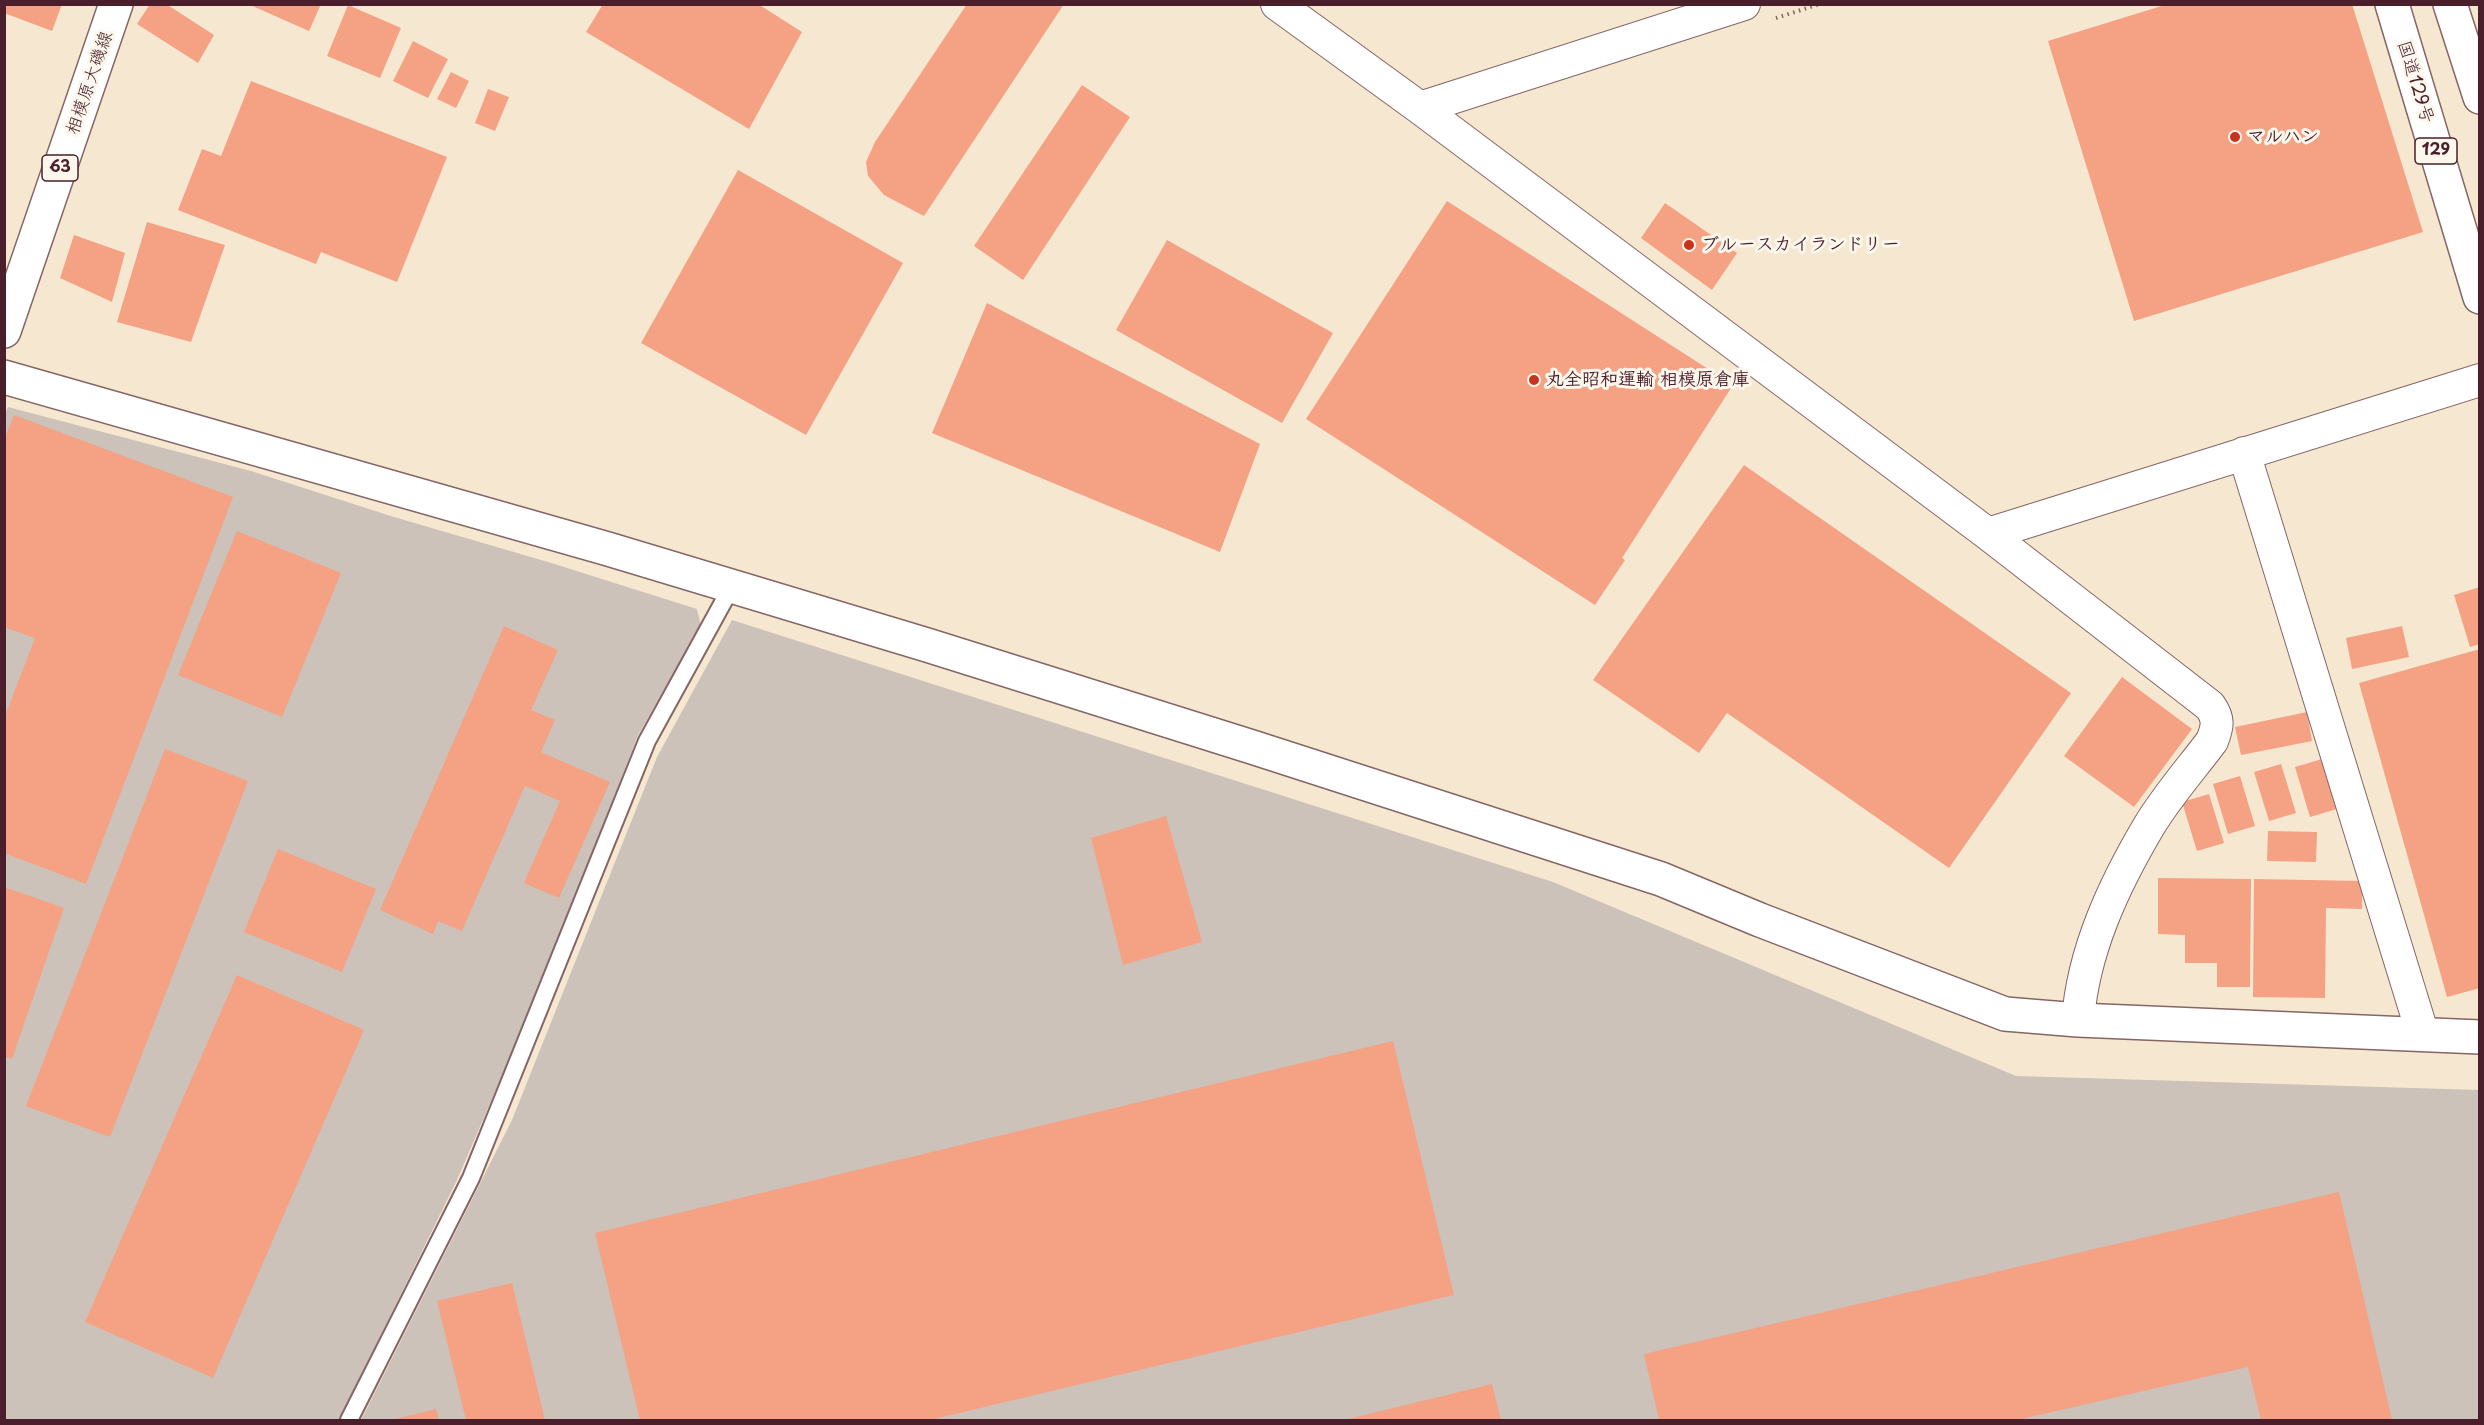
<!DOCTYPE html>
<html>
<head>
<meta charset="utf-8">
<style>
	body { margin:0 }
	#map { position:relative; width:2484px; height:1425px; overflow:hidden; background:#f6e7d1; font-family:"Playpen Sans",sans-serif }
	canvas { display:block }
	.frame { position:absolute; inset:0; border:6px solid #4a1f2b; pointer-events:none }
</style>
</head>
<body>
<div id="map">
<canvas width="2484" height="1425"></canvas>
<div class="frame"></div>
</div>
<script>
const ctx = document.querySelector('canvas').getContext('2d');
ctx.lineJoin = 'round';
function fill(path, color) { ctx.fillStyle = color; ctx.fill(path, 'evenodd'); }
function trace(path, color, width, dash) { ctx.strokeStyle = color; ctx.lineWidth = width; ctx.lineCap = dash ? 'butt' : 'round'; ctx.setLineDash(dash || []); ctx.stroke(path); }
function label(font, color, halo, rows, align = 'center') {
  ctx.font = font + ' "Playpen Sans","Klee One",sans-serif'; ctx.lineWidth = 6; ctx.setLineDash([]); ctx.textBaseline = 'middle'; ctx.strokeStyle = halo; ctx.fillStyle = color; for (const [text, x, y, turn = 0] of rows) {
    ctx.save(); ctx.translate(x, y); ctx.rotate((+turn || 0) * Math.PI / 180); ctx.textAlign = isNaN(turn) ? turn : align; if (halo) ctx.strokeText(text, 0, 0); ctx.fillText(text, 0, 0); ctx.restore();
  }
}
const industrial = new Path2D(`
	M8 407 251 471 394 517 548 562 697 609 701 626 638 735 539 990 457 1180 339 1420H5L4 416Z
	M732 620 1553 882 2016 1076 2479 1090V1420H361L512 1120 657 757Z`);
const building = new Path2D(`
	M4 4H62L52 31 4 13Z
	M150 4H166L214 35 198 63 137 24Z
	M248 4H321L309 31Z
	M603 4H758L802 32 749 129 586 32Z
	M967 4H1064L924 216 884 195 868 176 866 162 875 142Z
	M2168 4H2352L2423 232 2134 321 2048 41Z
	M348 5 401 28 380 78 327 56Z
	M413 41 448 59 428 98 393 81Z
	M451 72 469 81 456 108 437 99Z
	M251 81 447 157 397 282 321 252 316 264 178 210 202 149 221 156Z
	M1082 85 1130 117 1023 280 974 246Z
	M488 89 509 97 495 131 475 123Z
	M738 170 903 263 806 435 641 343Z
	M1447 201 1733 385 1622 558 1625 560 1595 605 1306 419Z
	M1665 203 1737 253 1712 290 1641 238Z
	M147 222 225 245 191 342 117 322Z
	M74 235 125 253 112 302 60 278Z
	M1167 240 1333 333 1282 423 1116 330Z
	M987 303 1260 444 1220 552 932 433Z
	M14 415 233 497 86 884 4 853V719L35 638 4 627V440Z
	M1744 465 2071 693 1949 868 1727 713 1699 753 1593 680Z
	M237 531 341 573 282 717 178 675Z
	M2480 587V644L2470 647 2454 595Z
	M504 626 558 650 531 710 555 720 541 752 610 782 559 898 524 883 560 801 525 786 462 931 438 921 433 934 380 910Z
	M2402 626 2409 657 2352 669 2346 638Z
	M2480 649V988L2447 997 2359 683Z
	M2122 677 2192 729 2134 807 2064 756Z
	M2307 712 2312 741 2241 755 2235 727Z
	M165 749 248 781 110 1137 26 1106Z
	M2322 759 2337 809 2310 817 2295 767Z
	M2281 764 2296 813 2269 821 2254 772Z
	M2240 776 2255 826 2228 834 2213 784Z
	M2209 794 2224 843 2197 851 2182 802Z
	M1166 816 1202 942 1123 965 1091 838Z
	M2268 831 2317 832 2316 862 2267 861Z
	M278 849 376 889 342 972 244 932Z
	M2158 878 2251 879 2250 987H2217V963H2185V935L2158 934Z
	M2254 879 2362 881V909L2326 908 2325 998 2253 997Z
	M4 887 64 908 12 1059 4 1056Z
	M237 975 364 1030 213 1378 85 1322Z
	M1393 1041 1454 1295 930 1420H640L595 1233Z
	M2339 1192 2392 1420H2261L2248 1367 2017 1420H1659L1644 1354Z
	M512 1283 545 1420H466L437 1301Z
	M1492 1384 1501 1420H1344Z
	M436 1409 439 1420H391Z`);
const path = new Path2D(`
	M1776 18 1820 4`);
const service = new Path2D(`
	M349 1420 471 1178 647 741 732 586`);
const minor = new Path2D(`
	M1277 4 1420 108 1988 534 2210 706C2219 719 2218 726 2212 741 2191 769 2167 796 2149 826 2114 885 2083 951 2078 1020
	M1420 108 1744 4
	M2244 453 2423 1035
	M1988 534 2480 380`);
const tertiary = new Path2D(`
	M4 377 608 549 927 645 1252 747 1661 879 1760 920 2005 1014 2078 1020 2480 1037`);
const primary = new Path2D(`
	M4 331 116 4`);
const trunk = new Path2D(`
	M2392 4 2480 297
	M2450 4 2480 97`);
const markers = [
	[2235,137,6,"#c8321e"],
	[1689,245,6,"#c8321e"],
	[1534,380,6,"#c8321e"]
];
const shields = [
	[2436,151,42],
	[60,168,36]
];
const shieldNames = [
	["129",2436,151],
	["63",60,168]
];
const streetNames = [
	["国道129号",2415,82,73],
	["相模原大磯線",90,83,-71]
];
const poiNames = [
	["マルハン",2247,137],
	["ブルースカイランドリー",1701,245],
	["丸全昭和運輸 相模原倉庫",1546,380]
];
fill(industrial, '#ccc2b9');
fill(building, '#f4a184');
trace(service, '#866565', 20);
trace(minor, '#866565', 34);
trace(tertiary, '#866565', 36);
trace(primary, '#866565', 36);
trace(trunk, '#866565', 36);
trace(path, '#866565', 4, [1.5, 4.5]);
trace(service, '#fff', 16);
trace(minor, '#fff', 32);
trace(tertiary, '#fff', 33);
trace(primary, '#fff', 33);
trace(trunk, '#fff', 33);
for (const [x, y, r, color] of markers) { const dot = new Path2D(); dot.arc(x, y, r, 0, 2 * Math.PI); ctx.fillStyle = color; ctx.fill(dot); trace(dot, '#fbf7ec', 2); }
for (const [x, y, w] of shields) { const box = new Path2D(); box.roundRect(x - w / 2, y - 13, w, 26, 4.5); ctx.fillStyle = '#fbf7ec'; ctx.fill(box); trace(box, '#4a1f2b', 1.5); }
label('bold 16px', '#4a1f2b', null, shieldNames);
label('18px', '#4a1f2b', '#fbf7ec', streetNames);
label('bold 18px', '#4a1f2b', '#fbf7ec', poiNames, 'left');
</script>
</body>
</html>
